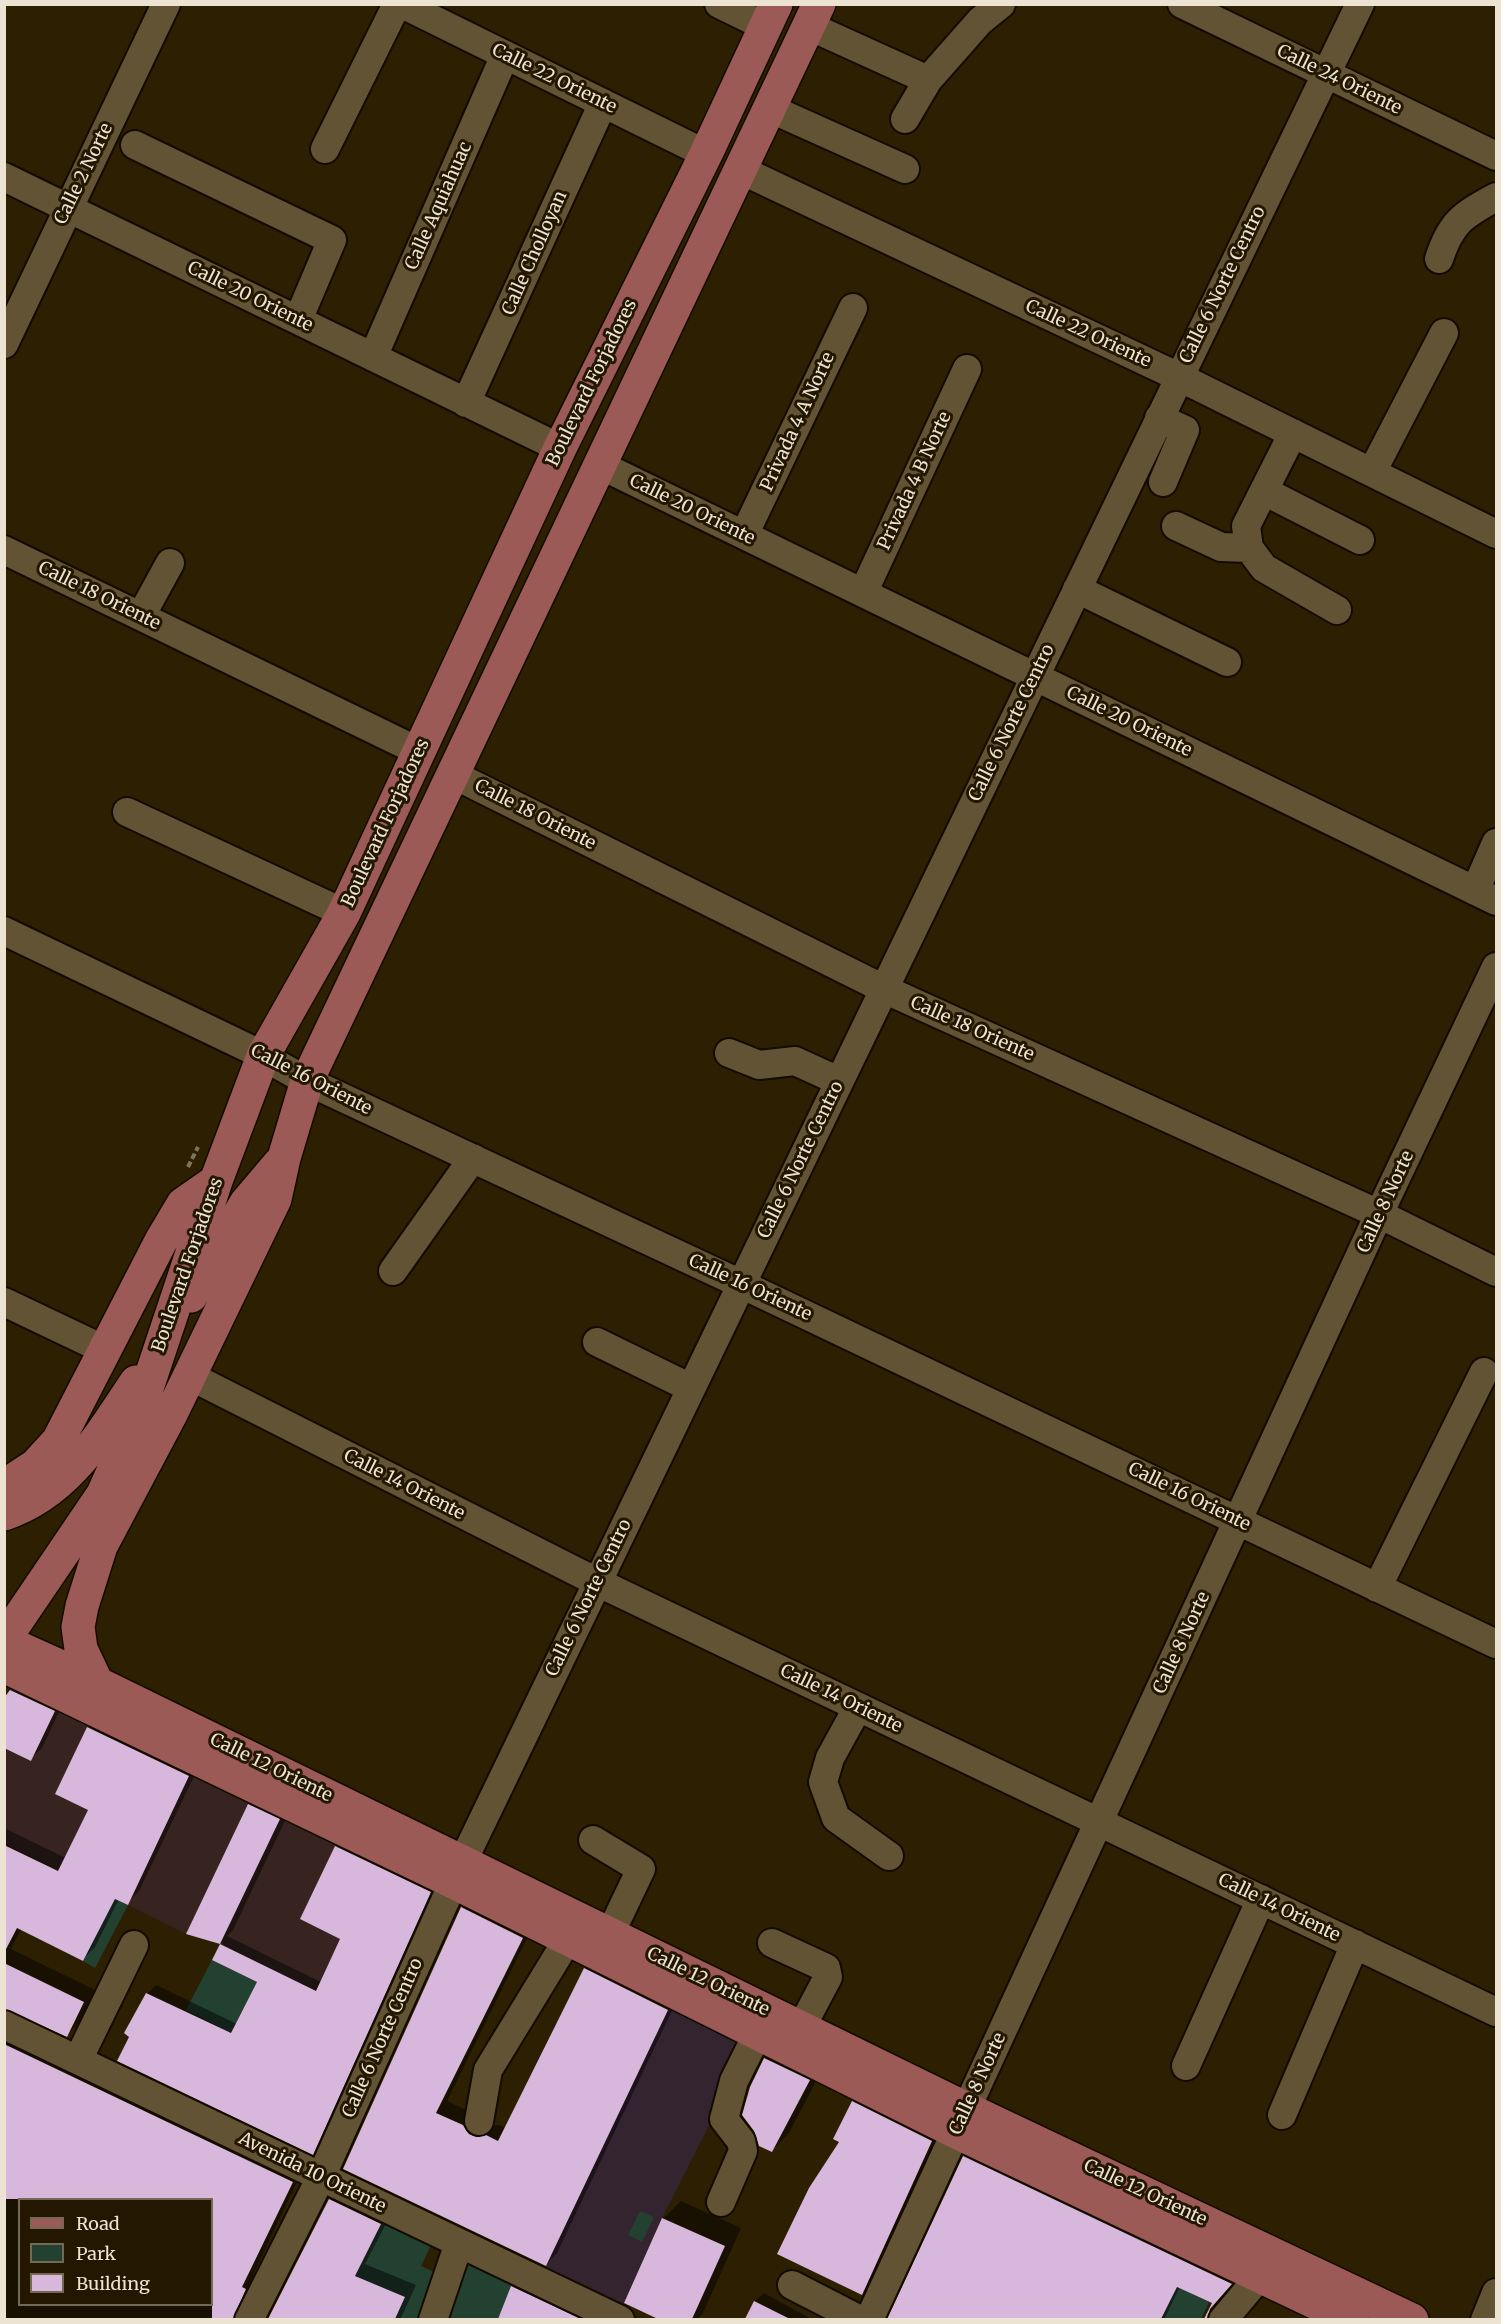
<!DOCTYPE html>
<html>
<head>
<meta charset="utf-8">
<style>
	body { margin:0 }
	#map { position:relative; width:1501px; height:2324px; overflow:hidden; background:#2d2002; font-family:Merriweather,serif }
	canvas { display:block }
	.frame { position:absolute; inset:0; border:6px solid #ece3d2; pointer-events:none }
	.legend { position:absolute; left:18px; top:2198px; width:195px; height:108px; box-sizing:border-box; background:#231700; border:2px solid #736954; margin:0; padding:8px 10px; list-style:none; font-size:18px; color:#ece3d2 }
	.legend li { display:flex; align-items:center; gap:12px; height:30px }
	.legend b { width:30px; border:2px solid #736954 }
</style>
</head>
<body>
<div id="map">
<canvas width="1501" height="2324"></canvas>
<div class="frame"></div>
<ul class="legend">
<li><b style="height:8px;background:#9c5a57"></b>Road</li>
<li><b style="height:16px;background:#224131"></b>Park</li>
<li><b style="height:16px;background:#d7b7db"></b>Building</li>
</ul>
</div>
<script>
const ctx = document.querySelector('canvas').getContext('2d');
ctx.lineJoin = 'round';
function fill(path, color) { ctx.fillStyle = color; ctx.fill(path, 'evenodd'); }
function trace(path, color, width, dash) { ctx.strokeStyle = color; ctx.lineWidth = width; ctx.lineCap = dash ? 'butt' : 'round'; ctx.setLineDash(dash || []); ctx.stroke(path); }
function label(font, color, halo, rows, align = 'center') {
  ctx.font = font + ' Merriweather,serif'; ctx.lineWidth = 6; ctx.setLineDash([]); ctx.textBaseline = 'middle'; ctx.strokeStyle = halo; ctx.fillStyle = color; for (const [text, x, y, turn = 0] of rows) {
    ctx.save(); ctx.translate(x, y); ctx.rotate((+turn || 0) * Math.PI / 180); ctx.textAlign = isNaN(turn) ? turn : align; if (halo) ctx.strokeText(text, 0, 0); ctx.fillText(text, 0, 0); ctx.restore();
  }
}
const commercial = new Path2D(`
	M59 1703 91 1719 55 1794 88 1810 59 1870 5 1844 4 1748 31 1761Z
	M194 1767 252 1795 186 1934 128 1905Z
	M284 1810 338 1841 300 1919 341 1939 315 1992 220 1944Z`);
const industrial = new Path2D(`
	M673 1998 750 2045 662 2218 623 2304 546 2267Z`);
const green = new Path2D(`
	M115 1899 128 1905 95 1968 83 1961Z
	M212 1960 305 2006 244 2007 231 2033 186 2010Z
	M640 2211 654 2217 642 2242 628 2235Z
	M383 2219 432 2243 421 2266 446 2277 455 2258 512 2284 498 2319H395L405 2297 355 2276Z
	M1177 2287 1209 2302 1201 2319 1161 2320Z`);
const shadow = new Path2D(`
	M23 1679 65 1699 42 1748 30 1759 8 1748 4 1755V1705L11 1691Z
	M100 1716 200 1764 139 1891 127 1903 119 1899 95 1947 83 1959 21 1929 11 1949 95 1990 79 2023 67 2035 4 2007V1828L66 1858 90 1809 89 1728Z
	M262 1792 292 1806 233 1930 227 1936 321 1982 342 1938 337 1847 345 1839 438 1884 321 2145 313 2153 126 2033 148 1993 156 1985 237 2024 259 1982 214 1960 223 1943 188 1933 249 1805Z
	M473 1896 533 1926 447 2101 475 2114 489 2126 499 2125 506 2128 585 1969 596 1957 678 1998 557 2253 546 2265 345 2168 462 1908Z
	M4 2023 303 2169 253 2275 257 2277 250 2320H4ZM20 2200H212V2304H20Z
	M783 2041 826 2062 789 2133 772 2150 751 2087 765 2058Z
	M863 2092 940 2131 871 2284 862 2294 841 2141 853 2102Z
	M972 2148 1239 2275 1215 2307 1217 2320H1205L1214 2302 1180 2286 1164 2320H889L964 2157Z
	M342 2188 392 2212 365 2264 416 2285 400 2320H269L330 2200Z
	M681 2201 741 2228 703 2313 697 2320H663L626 2303 663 2219Z
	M522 2277 613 2320H499L513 2287Z
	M764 2293 813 2320H746L755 2301Z`);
const building = new Path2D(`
	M10 1690 55 1711 31 1761 4 1748V1698Z
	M87 1727 189 1776 128 1905 115 1899 83 1961 17 1928 4 1953V1845L58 1871 88 1810 55 1794Z
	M248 1804 280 1819 220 1944 186 1934Z
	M335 1846 431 1892 313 2155 117 2061 129 2037 124 2033 146 1993 231 2033 257 1982 212 1960 220 1944 316 1991 340 1939 300 1919Z
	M461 1907 523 1938 436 2113 463 2125 469 2134 477 2137 486 2135 498 2141 584 1968 668 2010 546 2266 343 2169Z
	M4 1963 84 2002 67 2037 4 2009Z
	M4 2044 293 2182 242 2287 246 2289 233 2319H212V2199H4Z
	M764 2058 810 2080 772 2152 759 2146 754 2131 742 2115 750 2087Z
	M852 2101 932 2141 862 2295 777 2254 809 2188 839 2142 833 2139Z
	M963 2156 1232 2284 1210 2309 1207 2319H1204L1212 2303 1177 2287 1161 2319H887Z
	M329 2199 381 2224 355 2276 405 2297 395 2319H268Z
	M662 2218 725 2246 692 2319H658L624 2303Z
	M511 2286 581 2319H498Z
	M754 2301 790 2319H745Z`);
const path = new Path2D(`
	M188 1167 198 1147`);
const minor = new Path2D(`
	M402 4 706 154
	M719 4 766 27
	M1182 4 1496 156
	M809 26 928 80 980 21 1001 4
	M769 108 905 169
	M905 119 928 80
	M135 145 332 240 298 320
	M325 149 397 4
	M741 170 1179 377 1496 534
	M4 177 560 448
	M1439 259C1451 222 1463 215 1496 197
	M4 344 166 4
	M373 357 505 55
	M466 403 603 103
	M1159 418 1185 430 1163 482
	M1293 433 1246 526 1249 548 1264 568 1337 610
	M600 465 1496 901
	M1372 472 1444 333
	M1264 491 1360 540
	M1176 526 1221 547 1249 548
	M744 535 853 308
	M4 550 420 752
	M1077 589 1227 662
	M863 593 967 369
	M141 616 170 563
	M452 774 884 989 1379 1214 1496 1272
	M127 812 344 913
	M1475 891 1496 843
	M4 931 250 1049 307 1081 741 1284 1496 1644
	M729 1053 759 1065 795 1061 839 1081
	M393 1271 473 1158
	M4 1302 105 1350
	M597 1342 691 1388
	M190 1376 597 1582 1496 2012
	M1377 1588 1484 1372
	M858 1707 830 1758 823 1782 836 1818 889 1856
	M593 1840 641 1869 610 1934
	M772 1943 826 1968 828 1977 801 2028
	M4 2025 620 2320
	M78 2060 134 1945
	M1186 2066 1261 1899
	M1282 2115 1355 1944
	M479 2121 488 2070 568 1939
	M721 2202 743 2151 741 2141 724 2119 734 2081 758 2033
	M792 2285 860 2320
	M249 2320 321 2177 463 1861 1360 4
	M433 2320 459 2243
	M869 2320 1379 1214 1496 967
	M1223 2320 1260 2276
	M1485 2320 1496 2293`);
const major = new Path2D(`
	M191 1296 246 1203 279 1164
	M4 1486 36 1465 58 1441 161 1241 183 1204 216 1181
	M4 1514C68 1493 101 1434 136 1382
	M4 1640 103 1494 138 1415 216 1181 263 1056 344 913 560 448 706 154 776 4
	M4 1641 97 1683 967 2109 1412 2320
	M4 1666 453 1882 956 2132 1352 2320
	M97 1683 81 1649 78 1627 82 1606 101 1546 171 1414 275 1199 284 1158 307 1081 819 4`);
const streetNames = [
	["Calle 22 Oriente",554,79,26],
	["Calle 24 Oriente",1339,80,26],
	["Calle 2 Norte",84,174,-64],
	["Calle Aquiahuac",439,206,-66],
	["Calle Cholloyan",535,253,-66],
	["Calle 6 Norte Centro",1223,285,-64],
	["Calle 20 Oriente",250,297,26],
	["Calle 22 Oriente",1088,334,25],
	["Boulevard Forjadores",592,383,-64],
	["Privada 4 A Norte",798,422,-65],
	["Privada 4 B Norte",915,481,-65],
	["Calle 20 Oriente",692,510,26],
	["Calle 18 Oriente",99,596,26],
	["Calle 20 Oriente",1129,722,26],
	["Calle 6 Norte Centro",1012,723,-64],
	["Calle 18 Oriente",535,815,27],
	["Boulevard Forjadores",386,823,-65],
	["Calle 18 Oriente",972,1029,24],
	["Calle 16 Oriente",311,1080,27],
	["Calle 6 Norte Centro",801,1160,-64],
	["Calle 8 Norte",1386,1202,-65],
	["Boulevard Forjadores",188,1265,-71],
	["Calle 16 Oriente",750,1288,25],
	["Calle 14 Oriente",404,1485,27],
	["Calle 16 Oriente",1189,1497,26],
	["Calle 6 Norte Centro",589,1598,-64],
	["Calle 8 Norte",1182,1643,-65],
	["Calle 14 Oriente",841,1699,26],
	["Calle 12 Oriente",271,1768,26],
	["Calle 14 Oriente",1279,1908,26],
	["Calle 12 Oriente",708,1982,26],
	["Calle 6 Norte Centro",383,2038,-66],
	["Calle 8 Norte",978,2084,-65],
	["Avenida 10 Oriente",312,2173,26],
	["Calle 12 Oriente",1145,2193,25]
];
fill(commercial, '#372421');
fill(industrial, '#33242f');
fill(green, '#224131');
fill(shadow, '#0007');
fill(building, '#d7b7db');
trace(minor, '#130a00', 32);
trace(major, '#130a00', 36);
trace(path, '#7f745b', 4, [6, 3]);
trace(minor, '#625334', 28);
trace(major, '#9c5a57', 33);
label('18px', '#ece3d2', '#231700', streetNames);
</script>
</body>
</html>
